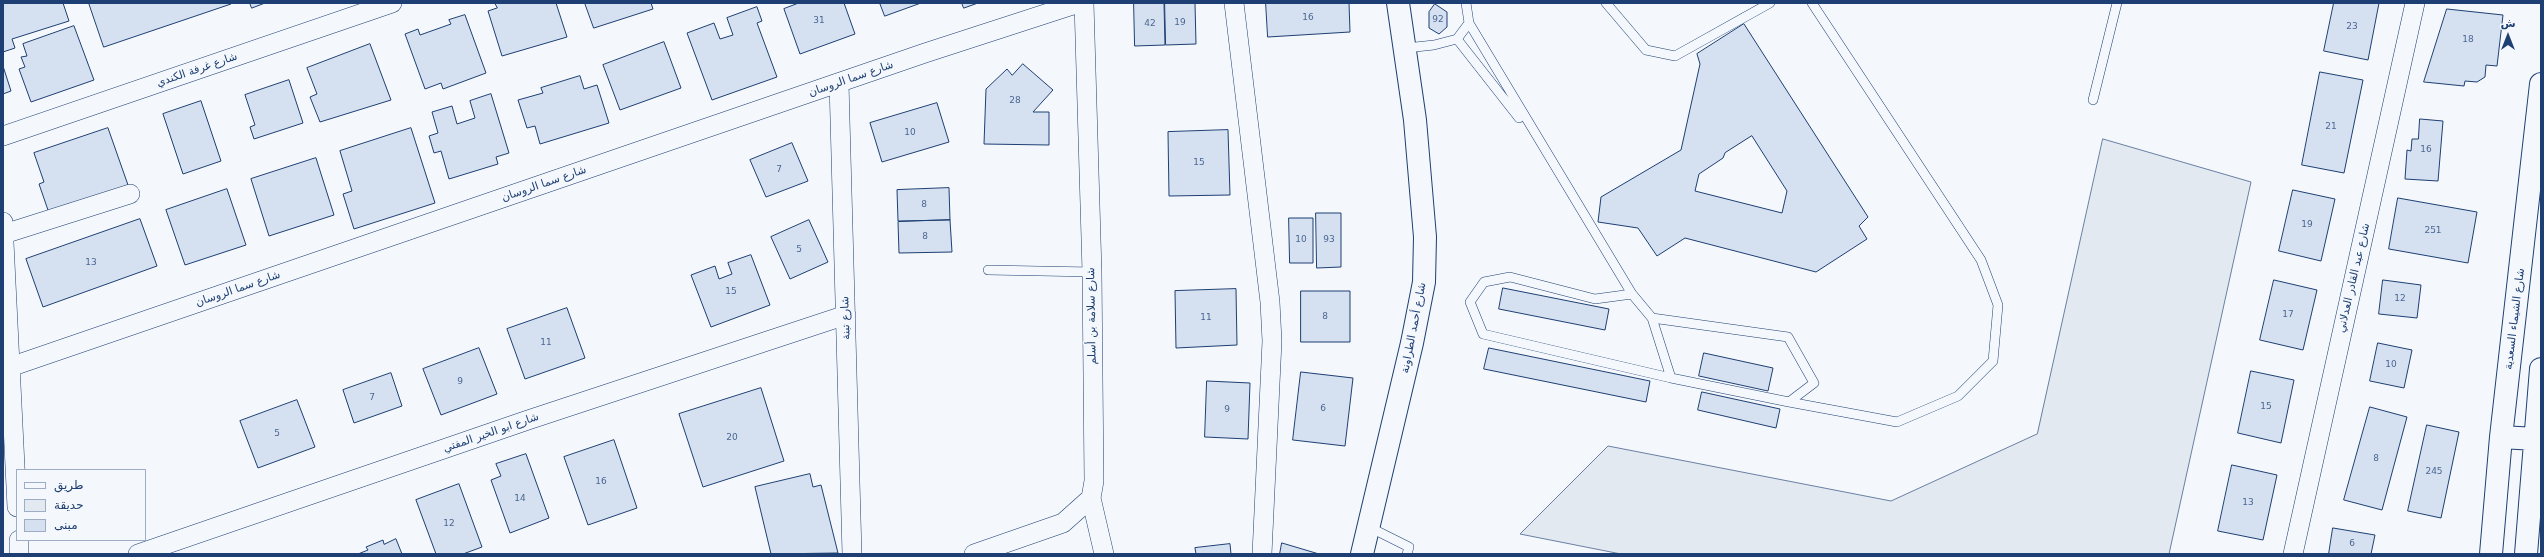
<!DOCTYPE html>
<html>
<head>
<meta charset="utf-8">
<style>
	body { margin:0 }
	#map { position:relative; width:2544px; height:557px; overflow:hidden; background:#f4f7fb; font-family:"DejaVu Sans","Noto Naskh Arabic",sans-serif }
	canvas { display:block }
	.frame { position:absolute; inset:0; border:4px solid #1d3f73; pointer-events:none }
	.legend { position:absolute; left:16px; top:469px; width:130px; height:72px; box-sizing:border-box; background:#f4f7fb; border:1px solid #9eadc5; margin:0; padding:5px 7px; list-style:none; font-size:12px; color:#1d3f73 }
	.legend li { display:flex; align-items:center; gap:8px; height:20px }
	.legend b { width:20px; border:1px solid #9eadc5 }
	.north { position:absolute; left:2488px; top:16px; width:40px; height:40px; -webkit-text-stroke:3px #f4f7fb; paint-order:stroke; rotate:0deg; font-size:11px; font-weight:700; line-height:16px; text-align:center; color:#1d3f73 }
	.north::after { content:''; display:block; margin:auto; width:14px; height:18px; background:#1d3f73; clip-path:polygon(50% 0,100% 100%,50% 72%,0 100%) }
</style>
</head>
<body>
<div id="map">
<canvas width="2544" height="557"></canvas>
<div class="frame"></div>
<ul class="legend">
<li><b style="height:5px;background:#f4f7fb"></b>طريق</li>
<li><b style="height:11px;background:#e3e9f0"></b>حديقة</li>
<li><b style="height:11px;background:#d5e0f0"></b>مبنى</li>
</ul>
<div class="north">ش</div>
</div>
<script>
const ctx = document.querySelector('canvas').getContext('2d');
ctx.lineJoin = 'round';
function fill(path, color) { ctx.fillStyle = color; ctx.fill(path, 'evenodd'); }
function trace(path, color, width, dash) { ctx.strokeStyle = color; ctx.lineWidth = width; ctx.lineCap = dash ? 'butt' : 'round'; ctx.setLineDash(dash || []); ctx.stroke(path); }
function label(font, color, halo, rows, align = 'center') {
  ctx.font = font + ' "DejaVu Sans","Noto Naskh Arabic",sans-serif'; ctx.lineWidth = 3; ctx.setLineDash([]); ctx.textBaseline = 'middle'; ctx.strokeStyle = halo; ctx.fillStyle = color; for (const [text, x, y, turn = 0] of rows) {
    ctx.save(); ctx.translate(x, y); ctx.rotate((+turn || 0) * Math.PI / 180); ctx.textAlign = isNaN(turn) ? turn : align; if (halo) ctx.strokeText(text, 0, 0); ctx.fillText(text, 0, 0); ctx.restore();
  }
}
const green = new Path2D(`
	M2103 139 2251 182 2169 554H1621L1520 534 1608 446 1891 501 2037 434Z`);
const building = new Path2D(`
	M3 3H63L69 21 12 39 15 48 3 52Z
	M89 3H231V4L104 47Z
	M250 3H265L252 8Z
	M495 3H556L567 37 502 56 488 11 497 8Z
	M585 3H651L653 9 594 28Z
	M799 3H844L855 34 800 54 784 9Z
	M880 3H921L885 16Z
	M962 3H978L964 8Z
	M1134 3H1164L1165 45 1135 46Z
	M1165 3H1195L1196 44 1166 45Z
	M1266 3H1349L1350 32 1268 37Z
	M2334 3H2379L2368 60 2324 51Z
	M1435 4 1447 12V27L1439 34 1429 28V12Z
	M757 7 762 21 757 23 777 77 712 100 687 33 714 23 720 39 733 35 727 18Z
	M2447 9 2503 15 2497 66 2486 65 2485 77 2477 82 2465 81 2464 86 2424 82Z
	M465 15 486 73 443 89 441 83 425 89 405 34 418 29 420 35 451 24 449 20Z
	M1744 24 1868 217 1859 226 1867 239 1816 272 1685 238 1657 256 1638 228 1598 222 1601 197 1681 150 1700 64 1697 54ZM1752 136 1787 191 1782 213 1695 191 1699 174 1723 158 1725 153Z
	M74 26 94 80 31 102 19 69 25 67 21 57 27 56 23 44Z
	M664 42 681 88 620 110 603 65Z
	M370 44 391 100 320 122 310 97 317 94 307 68Z
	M1023 64 1053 90 1033 112H1049V145L984 144 986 89 1007 69 1012 75Z
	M3 66 11 91 3 94Z
	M2320 72 2363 80 2344 173 2302 165Z
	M580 76 584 89 597 85 609 123 540 144 535 126 527 128 518 100 543 93 541 88Z
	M289 80 303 123 254 139 250 127 255 125 245 95Z
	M491 94 509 153 496 157 498 164 449 179 441 151 434 153 429 136 438 133 432 112 452 106 457 124 475 118 470 101Z
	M201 101 221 161 183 174 163 114Z
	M937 103 949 142 882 162 870 123Z
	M2420 119 2443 121 2438 181 2405 179 2407 150 2411 151 2412 139H2418Z
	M108 128 128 185 49 213 39 184 44 182 34 153Z
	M411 128 435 203 354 229 343 194 352 191 340 151Z
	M1228 130 1230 195 1169 196 1168 132Z
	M792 143 808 181 766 197 750 160Z
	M316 158 334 215 269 236 251 179Z
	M949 188 950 220 898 221 897 190Z
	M227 189 246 245 185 265 166 210Z
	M2293 190 2335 199 2321 261 2279 251Z
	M2398 198 2477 212 2468 263 2389 249Z
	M1316 213H1341V267L1317 268Z
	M1289 218H1313V263H1290Z
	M140 219 157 266 43 307 26 259Z
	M809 220 828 262 790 279 771 237Z
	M950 220 952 252 899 253 898 222Z
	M751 255 770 305 711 327 691 275 715 266 719 279 732 274 728 263Z
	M2274 280 2317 290 2303 350 2260 340Z
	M2383 280 2421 285 2417 318 2379 314Z
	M1503 288 1609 309 1605 330 1499 309Z
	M1236 289 1237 345 1176 348 1175 291Z
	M1301 291H1350V342H1301Z
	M567 308 585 358 525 379 507 329Z
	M2378 343 2412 350 2404 388 2370 381Z
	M479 348 497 394 441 415 423 369Z
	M1489 348 1650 381 1646 402 1484 369Z
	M1704 353 1773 368 1768 391 1699 376Z
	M2251 371 2294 380 2281 443 2238 433Z
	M1301 372 1353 378 1345 446 1293 440Z
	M391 373 402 406 354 423 343 390Z
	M1207 381 1250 383 1248 439 1205 437Z
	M761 388 784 461 703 487 679 414Z
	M1702 392 1780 409 1776 428 1698 410Z
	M297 400 315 447 258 468 240 421Z
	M2370 407 2407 417 2382 510 2344 500Z
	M2427 425 2459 432 2441 518 2408 511Z
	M614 440 637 508 588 525 564 457Z
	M526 454 549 518 510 533 491 480 501 476 496 464Z
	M2232 465 2277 475 2263 540 2218 531Z
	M810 474 813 487 821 485 838 553 771 554 755 487Z
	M459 484 482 547 463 554H436L416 500Z
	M2333 528 2375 535 2371 554H2329Z
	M396 539 402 554H358L368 550 366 547 383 540 384 544Z
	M1282 543 1319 554H1280Z
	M1230 544 1231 554H1196L1195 548Z`);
const lane = new Path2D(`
	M1606 3 1646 50 1675 56 1770 3
	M1469 23 1632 294 1652 318 1671 378
	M1457 39 1519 118
	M1406 48 1434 45 1457 39 1469 23 1466 3
	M2093 100 2117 3
	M988 270 1092 272
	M1632 294 1595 299 1510 277 1484 282 1470 302 1483 334 1671 378 1789 402 1814 383 1788 337 1652 318
	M1789 402 1897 422 1958 396 1993 361 1998 305 1981 260 1812 3
	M1369 527 1409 547 1407 554`);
const street = new Path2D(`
	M1234 3 1270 302 1272 341 1262 554
	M839 83 852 554
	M3 136 392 3
	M3 222 17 507
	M4 234 130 194
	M10 367 925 53 1079 3
	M1091 498 1104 554
	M19 540V554
	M138 554 528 420 846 315
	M974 554 1063 523 1091 498 1094 481 1092 272 1084 3
	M2293 554 2415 3`);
const secondary = new Path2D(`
	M2501 437 2536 439
	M1362 554 1412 343 1424 282 1425 237 1415 120 1398 3
	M2491 554 2501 437 2541 84
	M2526 554 2541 369`);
const numberNames = [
	["16",1308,18],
	["92",1438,20],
	["31",819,21],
	["19",1180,23],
	["42",1150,24],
	["23",2352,27],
	["18",2468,40],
	["28",1015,101],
	["21",2331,127],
	["10",910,133],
	["16",2426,150],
	["15",1199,163],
	["7",779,170],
	["8",924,205],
	["19",2307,225],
	["251",2433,231],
	["8",925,237],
	["10",1301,240],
	["93",1329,240],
	["5",799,250],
	["13",91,263],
	["15",731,292],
	["12",2400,299],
	["17",2288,315],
	["8",1325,317],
	["11",1206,318],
	["11",546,343],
	["10",2391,365],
	["9",460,382],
	["7",372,398],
	["15",2266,407],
	["6",1323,409],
	["9",1227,410],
	["5",277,434],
	["20",732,438],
	["8",2376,459],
	["245",2434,472],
	["16",601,482],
	["14",520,499],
	["13",2248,503],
	["12",449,524],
	["6",2352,544]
];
const streetNames = [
	["شارع غرفة الكندي",197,70,-19],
	["شارع سما الروسان",851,79,-19],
	["شارع سما الروسان",544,184,-19],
	["شارع عبد القادر العدلاني",2354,278,-77],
	["شارع سما الروسان",238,289,-19],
	["شارع سلامة بن أسلم",1092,316,-91],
	["شارع تبنة",846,318,-92],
	["شارع الشيماء السعدية",2515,319,-83],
	["شارع أحمد الطراونة",1414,328,-79],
	["شارع ابو الخير المفتي",491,433,-19]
];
fill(green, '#e3e9f0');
trace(green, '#687fa3', 1);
fill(building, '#d5e0f0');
trace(building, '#1d3f73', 1);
trace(lane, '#1d3f73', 10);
trace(street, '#1d3f73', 20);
trace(secondary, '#1d3f73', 24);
trace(lane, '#f4f7fb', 9);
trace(street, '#f4f7fb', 19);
trace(secondary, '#f4f7fb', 22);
label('9px', '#4b6792', null, numberNames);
label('11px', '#1d3f73', '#f4f7fb', streetNames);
</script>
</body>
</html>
